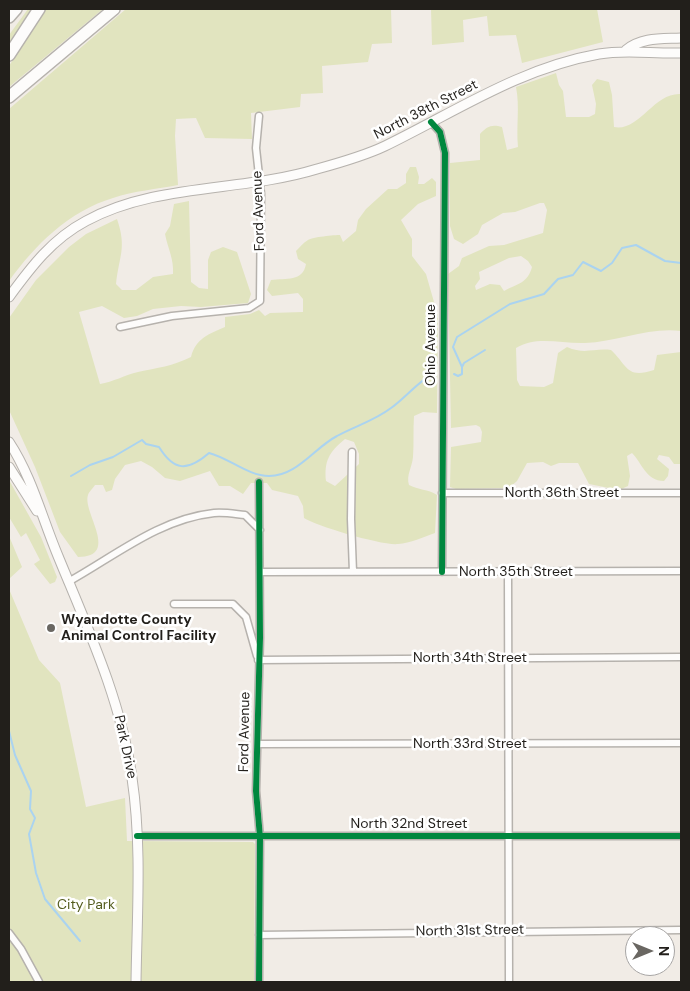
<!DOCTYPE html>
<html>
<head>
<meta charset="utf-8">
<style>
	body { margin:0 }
	#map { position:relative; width:690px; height:991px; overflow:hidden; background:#f1ece6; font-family:"DM Sans",sans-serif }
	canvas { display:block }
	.frame { position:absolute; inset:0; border:10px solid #221f1b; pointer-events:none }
	.north { position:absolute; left:625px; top:926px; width:50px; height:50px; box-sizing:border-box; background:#fff; border:1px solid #a7a5a4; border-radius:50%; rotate:90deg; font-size:14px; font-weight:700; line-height:20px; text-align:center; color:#221f1b }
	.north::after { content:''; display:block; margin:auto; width:18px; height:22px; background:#6a6762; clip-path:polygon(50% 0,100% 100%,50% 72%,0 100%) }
</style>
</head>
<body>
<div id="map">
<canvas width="690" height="991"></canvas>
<div class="frame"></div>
<div class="north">N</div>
</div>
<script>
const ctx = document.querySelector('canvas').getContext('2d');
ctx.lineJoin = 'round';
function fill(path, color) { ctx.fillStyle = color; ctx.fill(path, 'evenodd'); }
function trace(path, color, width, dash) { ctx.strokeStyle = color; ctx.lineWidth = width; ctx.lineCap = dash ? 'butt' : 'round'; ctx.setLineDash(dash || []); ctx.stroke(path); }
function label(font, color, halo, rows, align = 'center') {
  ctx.font = font + ' "DM Sans",sans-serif'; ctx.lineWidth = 5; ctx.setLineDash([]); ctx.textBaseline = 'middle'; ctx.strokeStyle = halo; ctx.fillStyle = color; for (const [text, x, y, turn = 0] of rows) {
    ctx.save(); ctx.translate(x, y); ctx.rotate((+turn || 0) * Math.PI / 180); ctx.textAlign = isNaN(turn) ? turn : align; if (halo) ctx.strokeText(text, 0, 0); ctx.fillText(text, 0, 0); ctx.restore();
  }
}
const green = new Path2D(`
	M28 9H32L9 44V35Z
	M45 9H103L9 87V66Z
	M126 9H391L392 43 372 44 368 62 322 66 323 93 301 94 300 107 251 113 252 139 205 138 196 118 176 119 175 136 178 185C157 189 134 191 113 198 69 211 35 245 9 281V109Z
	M431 9H597L603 42 522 63 516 35 489 36 487 16 463 20 464 42 432 45Z
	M556 73 559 85 563 91 566 117H589L595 114 596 104 592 85 597 79 609 82 612 95 614 127C639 132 654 92 681 94V331C649 327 617 342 585 343 562 344 536 335 516 348L517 380 520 386 544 387 553 383 558 353 567 347C585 355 593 348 611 350 628 366 626 379 654 370L657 355 681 352V464H674L669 457 659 455 657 459 669 469 668 476 664 481C646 481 642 463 632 453L627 456 630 476 628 486 619 490 589 484 578 463H559L551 466 543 462 527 463 517 481 509 488 456 489 450 487 451 447 481 442 482 432 480 427 476 425 451 428 448 274 459 266 462 258 489 246 504 245 543 233 547 210 544 203H540L515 212 503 213 482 225 478 234 463 244 454 239 450 226V163L480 160V134C487 126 492 124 502 127L507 150 518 147C516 126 520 107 516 87ZM521 256 528 261 532 267C528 283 517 284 504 291L500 285 490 284 476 290 475 286 480 279 479 272 509 258Z
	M410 167H416L419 177 418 184H424L432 178 436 182V196L418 204 401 220 412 239V256L426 274 438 316 437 413 423 412 414 416C413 430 414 444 413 457 412 468 406 475 409 485 418 490 428 489 437 495L435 533C424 537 410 543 398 544 383 546 316 526 304 518L303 506 298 496 272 490 267 483H251L243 494 230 486H219L210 471 180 481 165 478 152 467 141 461 125 465 115 479 112 490 106 492 103 485H95C93 488 89 492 88 495 82 512 121 557 78 557L60 532 35 467 9 410V318L36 280 69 247 86 234 117 219C127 248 119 256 116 284L122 290H136L153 277 173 274C174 259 168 249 165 234L170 226 174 204 189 201 191 282 199 288 208 289V260L211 252 223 247 237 252 251 294 248 303 201 307 181 306 153 309 137 316 124 318 102 306 79 312 100 384C113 382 125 375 138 372 157 368 173 366 191 357 196 338 209 334 225 327V317L250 314 259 310 265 316 270 313 303 312V299L298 293 272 296 267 290 271 280C286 278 303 282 306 264L298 259 296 251C299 248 303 243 308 240 312 237 335 235 340 235L343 242 356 231 358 220 366 209 388 189H397L406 183V174ZM345 439 354 442 359 454V464L335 486 326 481C324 461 329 452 345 439Z
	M9 480 41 537 57 577 55 582 50 584 34 564 40 560 26 533 21 537 9 517Z
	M9 536 22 567 9 579Z
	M9 589 39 660 60 683 86 807 125 798 127 841 253 842 255 844 254 982H9Z`);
const stream = new Path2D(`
	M462 367 464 363 485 350
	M454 374 458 376 462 374V367L453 347 457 337 510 304 544 294 558 279 573 275 583 262 601 271 612 263 622 248 636 245 665 261 681 263
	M71 476 90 465 113 457 142 440 146 444 159 447C174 471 187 472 209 453 229 458 248 476 269 476 297 476 314 448 337 436 355 426 374 421 391 408 403 400 422 378 432 375
	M9 731 15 755 31 791 30 809 35 818 29 834 36 873 45 899 80 941`);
const street = new Path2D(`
	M431 122 440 132 445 153 442 572
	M120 327 172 316 249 308 260 301 261 194 256 148 259 116
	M352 452 351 519 353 572
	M442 493H681
	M261 572 681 571
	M508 572 509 982
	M68 582C115 556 159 519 214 513 224 512 235 514 245 515L260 530
	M174 604H233L246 617 257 656
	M258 660 681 657
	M258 744 681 743
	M137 836H681
	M9 933 21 949 39 982
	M259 935 681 930
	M259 982 260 837 256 791 260 638 259 482`);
const secondary = new Path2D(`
	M626 50C642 37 662 39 681 38
	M9 297C31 267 52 239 86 221 156 183 242 192 317 169 339 163 364 156 385 146 455 112 520 68 599 54 626 49 653 54 681 53
	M9 442C32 477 42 518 58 556 88 629 121 700 132 778 142 845 137 915 136 982
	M9 467 37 511`);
const highway = new Path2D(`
	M9 17 16 9
	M9 55 39 9
	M9 97 114 9`);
const cycleway = new Path2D(`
	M431 122 440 132 445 153 442 572
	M137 836H681
	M259 982 260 837 256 791 260 638 259 482`);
const markers = [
	[51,628,5,"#6a6762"]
];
const streetNames = [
	["North 38th Street",426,110,-27],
	["Ford Avenue",259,211,-92],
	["Ohio Avenue",431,345,-90],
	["North 36th Street",562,493],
	["North 35th Street",516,572],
	["North 34th Street",470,658],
	["Ford Avenue",245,732,-89],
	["North 33rd Street",470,744],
	["Park Drive",125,747,78],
	["North 32nd Street",409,824],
	["North 31st Street",470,931,-1]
];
const poiNames = [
	["Wyandotte County",61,620],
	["Animal Control Facility",61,636]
];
const parkNames = [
	["City Park",86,905]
];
fill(green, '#e1e4bf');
trace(stream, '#aad3f0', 2);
trace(street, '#b6b2ad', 9);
trace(secondary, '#b6b2ad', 11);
trace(highway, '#b6b2ad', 14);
trace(street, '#fdfcfb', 6);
trace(secondary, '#fdfcfb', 9);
trace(highway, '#fdfcfb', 11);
trace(cycleway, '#00873e', 6);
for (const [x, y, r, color] of markers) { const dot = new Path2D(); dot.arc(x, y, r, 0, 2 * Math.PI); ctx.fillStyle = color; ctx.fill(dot); trace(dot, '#fff', 2); }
label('14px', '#221f1b', '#fff', streetNames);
label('bold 14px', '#221f1b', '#fff', poiNames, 'left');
label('14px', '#555d1f', '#fff', parkNames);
</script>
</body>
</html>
